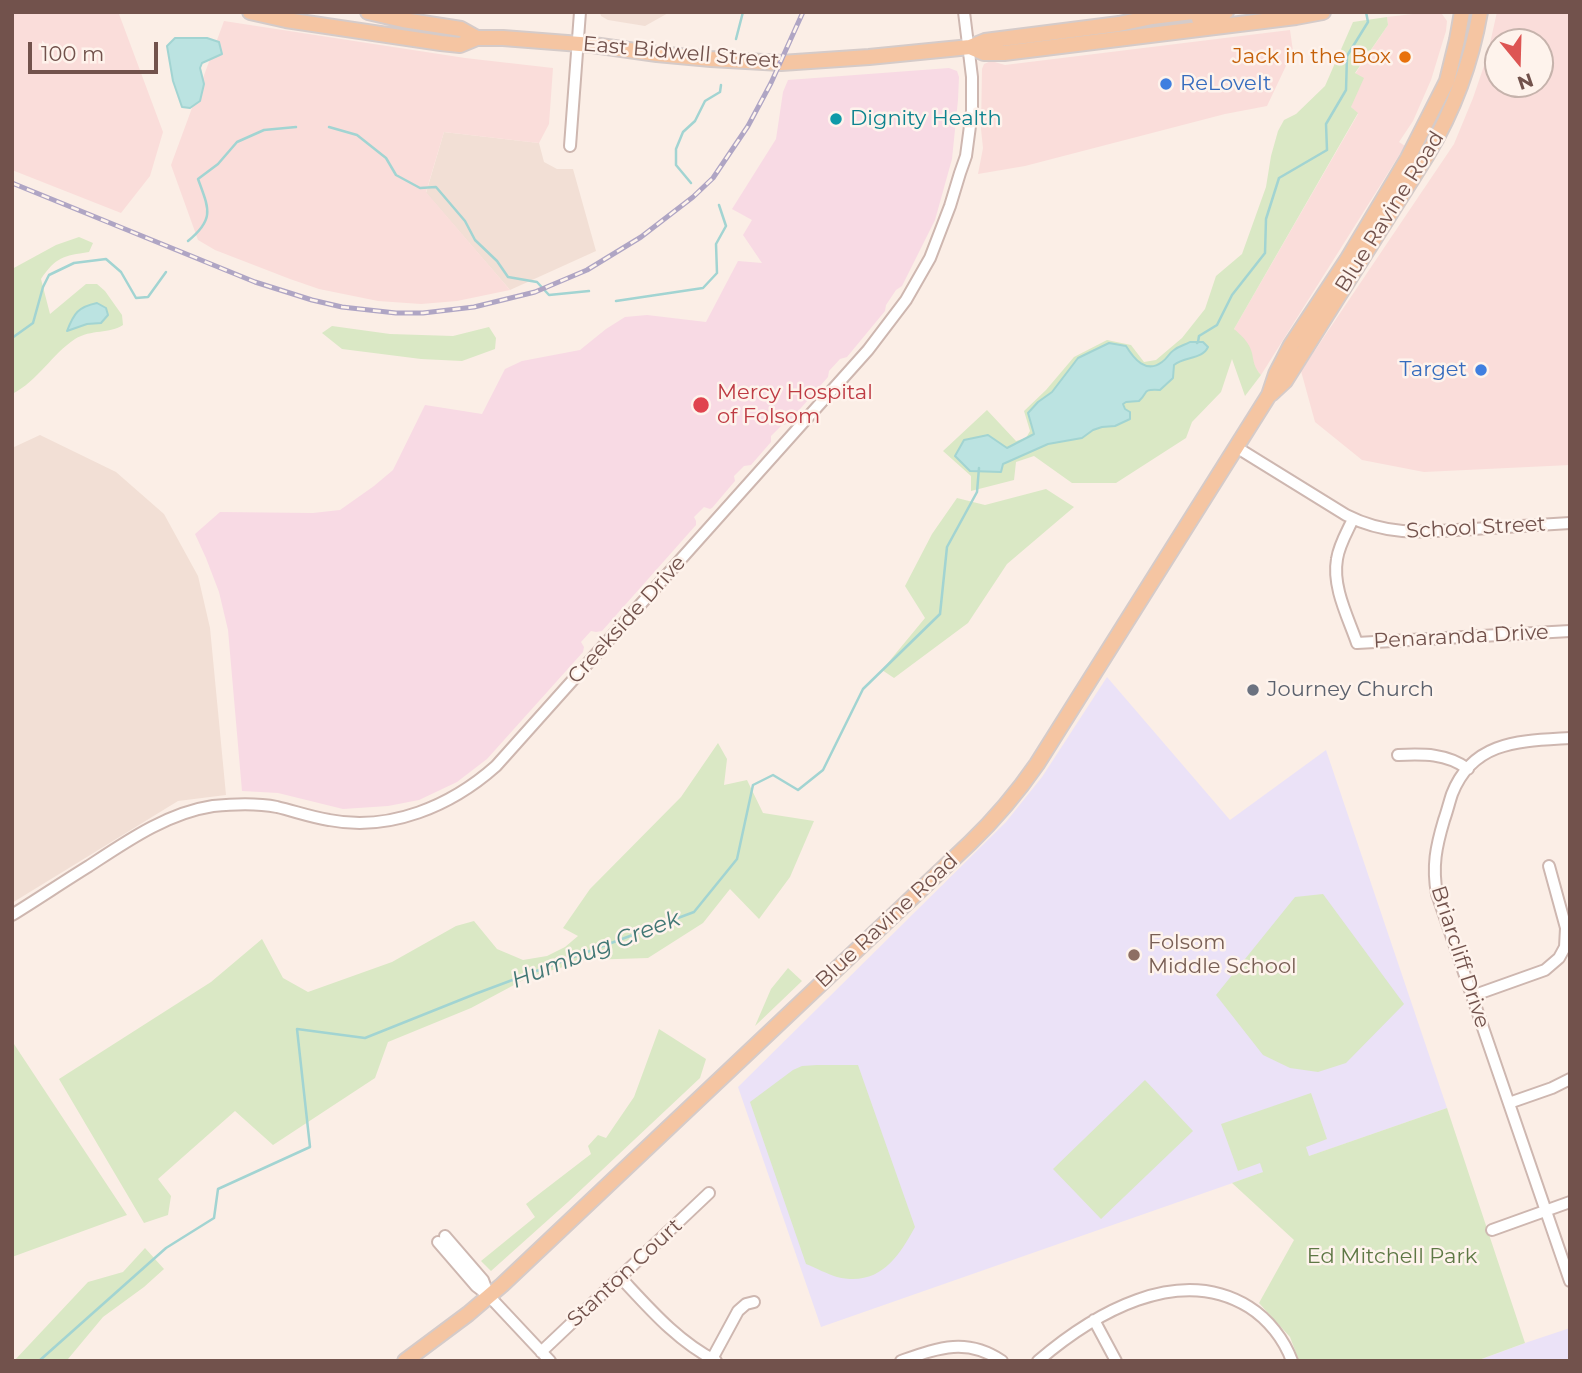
<!DOCTYPE html>
<html>
<head>
<meta charset="utf-8">
<style>
	body { margin:0 }
	#map { position:relative; width:1582px; height:1373px; overflow:hidden; background:#fbeee6; font-family:Montserrat,sans-serif }
	canvas { display:block }
	.frame { position:absolute; inset:0; border:14px solid #72524c; pointer-events:none }
	.north { position:absolute; left:1484px; top:28px; width:70px; height:70px; box-sizing:border-box; background:#fef3ec; border:2px solid #c6b3ac; border-radius:50%; rotate:161deg; font-size:19px; font-weight:700; line-height:28px; text-align:center; color:#72524c }
	.north::after { content:''; display:block; margin:auto; width:24px; height:32px; background:#dd5553; clip-path:polygon(50% 0,100% 100%,50% 72%,0 100%) }
	.scale { position:absolute; left:28px; top:42px; width:130px; height:32px; box-sizing:border-box; border:4px solid #72524c; border-top:0; padding-left:9px; font-size:21px; line-height:24px; white-space:nowrap; color:#72524c; -webkit-text-stroke:5px #fef3ec; paint-order:stroke }
</style>
</head>
<body>
<div id="map">
<canvas width="1582" height="1373"></canvas>
<div class="frame"></div>
<div class="north">N</div>
<div class="scale">100 m</div>
</div>
<script>
const ctx = document.querySelector('canvas').getContext('2d');
ctx.lineJoin = 'round';
function fill(path, color) { ctx.fillStyle = color; ctx.fill(path, 'evenodd'); }
function trace(path, color, width, dash) { ctx.strokeStyle = color; ctx.lineWidth = width; ctx.lineCap = dash ? 'butt' : 'round'; ctx.setLineDash(dash || []); ctx.stroke(path); }
function label(font, color, halo, rows, align = 'center') {
  ctx.font = font + ' Montserrat,sans-serif'; ctx.lineWidth = 5; ctx.setLineDash([]); ctx.textBaseline = 'middle'; ctx.strokeStyle = halo; ctx.fillStyle = color; for (const [text, x, y, turn = 0] of rows) {
    ctx.save(); ctx.translate(x, y); ctx.rotate((+turn || 0) * Math.PI / 180); ctx.textAlign = isNaN(turn) ? turn : align; if (halo) ctx.strokeText(text, 0, 0); ctx.fillText(text, 0, 0); ctx.restore();
  }
}
const residential = new Path2D(`
	M600 12H670L645 26 608 20 601 16Z
	M444 132 539 143 544 162 557 169H573L596 251 510 290 426 193Z
	M40 435 116 472 164 514 198 576 210 628 226 795 178 801 12 903V448Z`);
const commercial = new Path2D(`
	M12 12H104L119 14 163 132 150 176 121 213 12 170Z
	M1430 12 1442 14 1447 21 1446 31 1431 80 1413 121 1399 142 1405 146 1261 375 1254 367 1251 352 1234 329 1358 114 1351 107 1355 74 1388 25 1387 17Z
	M1497 12H1570V465L1424 472 1362 460 1315 422 1301 371 1454 144 1473 98 1487 57ZM1540 42V84H1498V42Z
	M224 21 465 58 553 68 549 124 539 143 444 132 426 192 510 290 457 301 421 304 378 301 319 289 290 279 215 250 198 240 171 165Z
	M1290 30 1293 51 1267 106 1225 114 1025 166 978 174 983 148 981 129 982 69 984 64 991 61 1005 65Z`);
const education = new Path2D(`
	M1107 677 1230 820 1326 750 1447 1108 821 1327 738 1087 1006 822 1042 777Z
	M1570 1328V1361H1476L1525 1343Z`);
const medical = new Path2D(`
	M949 68 957 71 959 77 958 100 952 159 935 220 902 286 896 290 886 305 885 311 847 357 840 359 829 371 828 377 787 424 782 425 771 436V442L751 465 744 466 734 476 735 481 712 508 710 509 704 507 694 517 696 521V525L602 631 596 632 591 631 581 642 584 647 583 652 487 759 457 782 419 800 388 806 343 809 278 793 242 791 228 630 219 592 206 558 195 534 220 512 313 513 340 510 374 486 393 470 425 405 482 414 505 369 522 361 580 350 606 329 625 317 647 315 706 322 738 261 762 263 743 235 752 220 732 209 776 139 783 92 788 80Z`);
const green = new Path2D(`
	M1387 17 1388 25 1355 73 1364 78 1351 107 1358 113 1234 329C1242 336 1249 342 1252 353 1254 363 1254 367 1261 375L1245 396 1232 359 1221 392 1192 422 1186 438 1116 483H1072L1034 456 1016 462 1014 480 971 491V476L943 451 987 410 1016 441 1026 438 1030 431 1024 411 1046 390 1074 357 1107 340 1131 345 1144 362 1156 360 1182 338 1205 309 1216 276 1242 254 1266 187 1271 156 1278 131 1284 120 1296 114 1325 86 1353 22Z
	M79 237 93 243 89 252C63 256 56 257 41 279L50 314 86 284H97L105 291 122 315 123 325C110 334 91 329 75 339 52 354 38 381 12 394V269L56 245Z
	M332 326 390 334 453 336 489 327 496 338 495 349 462 361 421 359 342 349 322 333Z
	M1046 489 1074 507 1007 564 968 623 894 678 882 670 925 618 905 586 932 534 957 498 985 505Z
	M718 743 727 759 724 785 747 780 763 813 814 821 790 877 759 919 730 889 703 923 648 958 587 960 529 977 471 1008 388 1042 375 1078 273 1145 235 1111 158 1179 171 1196 168 1215 144 1223 59 1079 211 982 262 939 283 978 308 992 392 962 456 926 474 921 497 949 523 960 547 956 565 947 578 936 563 928 590 889 681 797Z
	M1323 894 1404 1004 1346 1063 1318 1072 1290 1068 1263 1055 1216 995 1295 897Z
	M788 968 802 981 755 1026 771 989Z
	M659 1029 706 1059 700 1078 568 1202 491 1271 481 1261 535 1217 526 1204 591 1154 588 1146 598 1135 606 1138 634 1097Z
	M12 1041 127 1215 12 1257Z
	M817 1065H858L915 1227C898 1258 879 1287 837 1277 827 1274 816 1268 806 1264L750 1102 793 1070 802 1066Z
	M1145 1080 1193 1131 1101 1219 1053 1169Z
	M1311 1093 1327 1139 1306 1147 1309 1156 1447 1108 1525 1343 1476 1361H1299L1290 1337 1259 1303 1294 1240 1232 1183 1263 1172 1260 1163 1238 1171 1221 1124Z
	M145 1248 164 1269 144 1287 103 1317 68 1359 65 1361H14L88 1282 123 1272Z`);
const water = new Path2D(`
	M175 38H207L219 42 222 54 202 63 200 68 204 84 200 101 190 108 182 107 173 81 167 46Z
	M97 303 106 308 108 315 101 323 87 324 67 331C74 313 78 307 97 303Z
	M1190 342H1203L1208 347C1202 360 1185 356 1174 365L1173 378 1160 390C1141 389 1149 392 1139 401L1126 402 1123 404 1125 409 1130 412V419L1115 426 1102 427 1093 430 1082 438 1048 444 1003 464 1001 472 970 471 955 456 964 440 988 435 1007 448 1034 434 1028 413 1038 402 1052 392 1078 358 1109 343 1126 346C1134 359 1146 374 1162 362 1167 359 1169 353 1174 350 1179 346 1185 345 1190 342Z`);
const stream = new Path2D(`
	M736 39 743 12
	M329 127 357 135 386 158 396 175 420 188 436 187 465 221 475 240 497 261 508 277 537 282 549 295 589 291
	M691 183 676 165V149L683 132 695 121 705 101 720 92 721 85
	M188 241C215 219 209 209 198 179L218 164 237 142 264 130 296 127
	M616 301 703 288 717 273 716 244 726 226 719 205
	M12 338 33 323 43 287 49 275 74 263 106 259 121 272 136 298 148 297 166 272
	M1197 343 1198 342 1199 336 1217 325 1232 295 1265 253 1266 219 1279 178 1327 150 1326 124 1346 90 1347 56 1368 22 1366 12
	M39 1361 166 1248 214 1218 218 1189 310 1147 297 1029 365 1038 475 994 694 912 737 859 753 785 773 775 798 790 823 770 863 689 940 614 947 547 977 492 979 468`);
const minor = new Path2D(`
	M570 146 580 12
	M1236 447 1346 515C1389 537 1426 532 1473 529 1505 527 1537 525 1570 523
	M1353 519C1347 532 1339 545 1337 559 1332 587 1348 617 1357 643L1570 631
	M1570 738C1521 741 1473 740 1452 794 1449 803 1447 812 1444 820 1436 847 1432 866 1437 894L1570 1281
	M1398 755C1423 754 1446 753 1468 769
	M12 915C38 899 63 882 89 866 127 841 167 813 213 806 233 804 257 803 277 807 294 811 311 817 329 820 390 832 451 806 496 766L868 350 906 300 930 258 950 206 960 173 966 156 972 111V77L964 12
	M1472 996 1545 970 1559 958 1565 947 1566 928 1549 866
	M1509 1103 1552 1088 1570 1079
	M1492 1230 1570 1202
	M445 1236 483 1280 489 1296
	M438 1242 476 1286 489 1296 550 1361
	M620 1277C649 1308 677 1341 716 1361
	M1094 1320 1116 1361
	M541 1352 709 1193
	M712 1359 738 1311 746 1304 754 1302
	M901 1361C938 1348 966 1337 1002 1361
	M1038 1361C1093 1314 1178 1263 1249 1307 1268 1319 1284 1339 1292 1361`);
const major = new Path2D(`
	M250 12 286 20 441 43 460 45 477 38H503L593 45 657 54 711 59 781 63 869 57 970 47 985 41 1119 24 1152 17 1192 12
	M368 12 403 20 461 29 477 38
	M1199 19 1217 17 1226 12
	M970 47 984 53H1004L1296 17 1323 12
	M1271 394 1285 381 1427 155C1454 110 1471 64 1480 12
	M405 1361 468 1314 502 1285 970 843C995 819 1017 793 1037 764L1269 395 1276 374 1291 345 1347 260 1408 158 1447 81 1457 40 1462 12`);
const rail = new Path2D(`
	M12 183 255 282 312 300 342 307 396 313H423L474 307 535 292 587 270 641 237 693 197 713 178 748 126 771 83 803 12`);
const markers = [
	[1405,57,7,"#e8710a"],
	[1166,84,7,"#3f7fe0"],
	[836,119,7,"#0f9aa8"],
	[1481,370,7,"#3f7fe0"],
	[701,405,9,"#e0444e"],
	[1253,690,7,"#6b7280"],
	[1134,955,7,"#8d6e63"]
];
const streetNames = [
	["East Bidwell Street",681,53,5],
	["Blue Ravine Road",1390,212,-58],
	["School Street",1476,528,-3],
	["Creekside Drive",627,620,-48],
	["Penaranda Drive",1461,637,-3],
	["Blue Ravine Road",887,921,-43],
	["Briarcliff Drive",1460,957,72],
	["Stanton Court",625,1273,-43]
];
const foodNames = [
	["Jack in the Box",1391,57]
];
const shopNames = [
	["ReLoveIt",1180,84],
	["Target",1467,370,"right"]
];
const cultureNames = [
	["Dignity Health",850,119]
];
const healthNames = [
	["Mercy Hospital",717,393],
	["of Folsom",717,417]
];
const worshipNames = [
	["Journey Church",1267,690]
];
const educationNames = [
	["Folsom",1148,943],
	["Middle School",1148,967]
];
const parkNames = [
	["Ed Mitchell Park",1392,1257]
];
const waterNames = [
	["Humbug Creek",596,950,-21]
];
fill(residential, '#f2dfd5');
fill(commercial, '#faddda');
fill(education, '#ebe2f7');
fill(medical, '#f8dae4');
fill(green, '#dae8c5');
fill(water, '#bbe3e1');
trace(water, '#a2d4d2', 2);
trace(stream, '#a2d4d2', 2.5);
trace(minor, '#ceb7b0', 14);
trace(major, '#d5cbc9', 18);
trace(minor, '#fff', 10);
trace(major, '#f5c5a2', 14);
trace(rail, '#afa5c4', 5);
trace(rail, '#fef3ec', 2.5, [8]);
for (const [x, y, r, color] of markers) { const dot = new Path2D(); dot.arc(x, y, r, 0, 2 * Math.PI); ctx.fillStyle = color; ctx.fill(dot); trace(dot, '#fef3ec', 2.5); }
label('21px', '#72524c', '#fef3ec', streetNames);
label('21px', '#c56008', '#fef3ec', foodNames, 'right');
label('21px', '#366cbe', '#fef3ec', shopNames, 'left');
label('21px', '#0d838f', '#fef3ec', cultureNames, 'left');
label('21px', '#be3a42', '#fef3ec', healthNames, 'left');
label('21px', '#5b616d', '#fef3ec', worshipNames, 'left');
label('21px', '#785e54', '#fef3ec', educationNames, 'left');
label('21px', '#5e7845', '#fef3ec', parkNames);
label('italic 23px', '#417775', '#fef3ec', waterNames);
</script>
</body>
</html>
